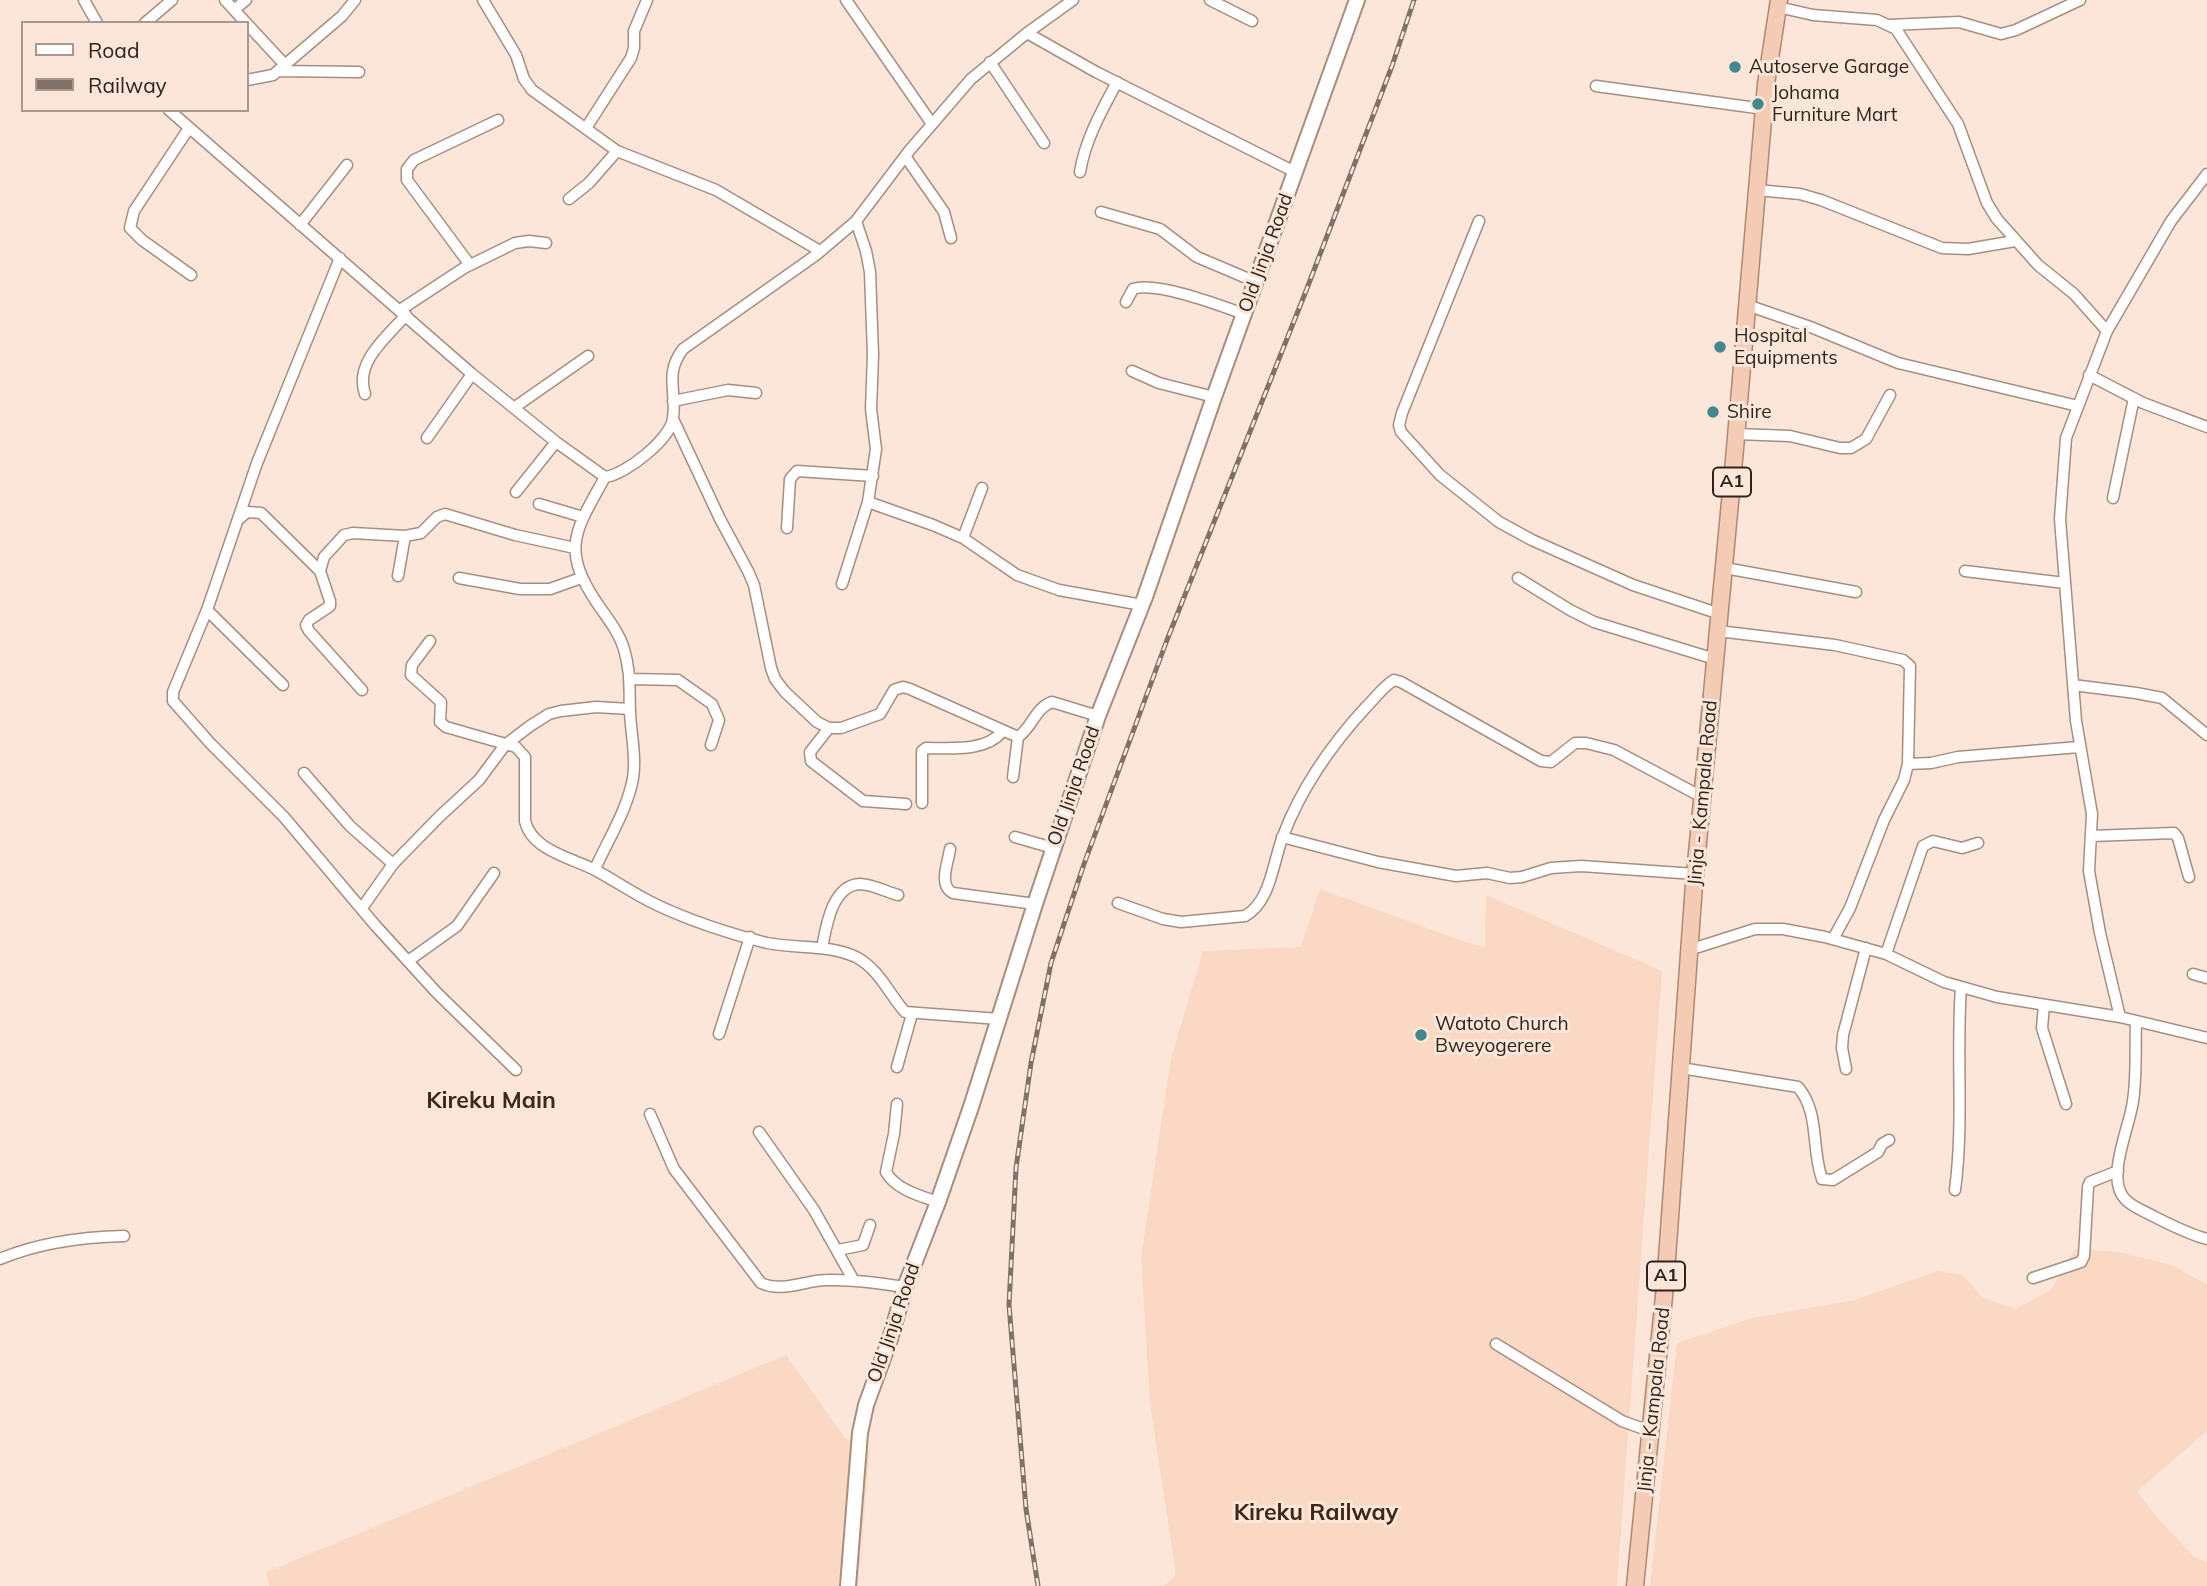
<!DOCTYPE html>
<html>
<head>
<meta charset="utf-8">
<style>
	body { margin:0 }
	#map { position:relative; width:2207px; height:1586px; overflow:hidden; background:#fbe6d9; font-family:Mulish,sans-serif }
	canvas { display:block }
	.legend { position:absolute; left:21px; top:21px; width:228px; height:91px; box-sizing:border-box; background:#fbe6d9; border:2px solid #a9988e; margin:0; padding:9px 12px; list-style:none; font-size:21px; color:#2e241e }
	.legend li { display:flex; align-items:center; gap:14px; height:35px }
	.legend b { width:35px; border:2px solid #a9988e }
</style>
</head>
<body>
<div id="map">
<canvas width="2207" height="1586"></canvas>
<ul class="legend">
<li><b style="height:9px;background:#fff"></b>Road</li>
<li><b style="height:9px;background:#7f7168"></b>Railway</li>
</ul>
</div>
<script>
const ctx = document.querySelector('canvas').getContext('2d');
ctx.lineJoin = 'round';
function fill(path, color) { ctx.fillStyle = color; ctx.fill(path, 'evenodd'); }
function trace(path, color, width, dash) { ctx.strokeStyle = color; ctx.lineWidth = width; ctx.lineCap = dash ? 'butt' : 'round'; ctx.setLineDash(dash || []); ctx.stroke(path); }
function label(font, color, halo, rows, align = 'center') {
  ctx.font = font + ' Mulish,sans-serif'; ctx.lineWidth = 6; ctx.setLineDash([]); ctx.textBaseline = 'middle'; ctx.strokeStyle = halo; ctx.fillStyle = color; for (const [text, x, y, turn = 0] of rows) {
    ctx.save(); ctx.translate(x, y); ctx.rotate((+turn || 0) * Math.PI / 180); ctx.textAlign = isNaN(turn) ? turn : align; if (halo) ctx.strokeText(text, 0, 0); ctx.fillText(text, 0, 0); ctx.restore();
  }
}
const built = new Path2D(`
	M1320 889 1465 942 1485 947 1486 895 1662 971 1617 1586H1164L1176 1575 1150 1403 1141 1257 1171 1059 1203 951 1301 947Z
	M2075 1249 2119 1252 2174 1266 2207 1285V1431L2137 1491 2155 1515 2193 1556 2207 1563V1586H1650L1677 1343 1753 1318 1855 1300 1938 1271 1962 1275 1983 1298 2016 1309 2051 1290Z
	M786 1355 845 1438 870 1450 858 1586H269L267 1572Z`);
const minor = new Path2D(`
	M84 0 97 23
	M225 0 285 65
	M483 0 516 55 524 79 532 90 617 151 716 190 820 251
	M846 0 932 124
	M1210 0 1252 21
	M1778 7 1813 15 1877 20 1896 29 1958 124 1987 203 1997 219 2038 265 2074 294 2107 331
	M235 9 246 0
	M145 23 172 0
	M1889 25 1959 22 2001 34 2016 30 2080 0
	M1027 33 1096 72 1295 172
	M990 62 1044 143
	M278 71 359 72
	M247 80 273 75 342 16 355 0
	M1596 86 1764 109
	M169 110 472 374 556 442 605 477C625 475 671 439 673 418 677 391 664 374 683 349L816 255 856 221 909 151 971 79 1027 33 1073 0
	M189 128 134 211 130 228 142 240 191 275
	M586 128 631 58 634 48V31L647 0
	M905 156 944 212 951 238
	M1080 172C1085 140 1102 110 1117 82
	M1757 190 1800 194 1821 200 1942 248 1968 249 2015 241
	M569 199 589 183 617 151
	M1101 212 1160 229 1197 257 1256 282
	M1479 221 1402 413 1399 425 1401 432 1440 475 1499 522 1532 540 1633 585 1720 614
	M300 225 347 165
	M340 258 257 463 207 610 173 692V701L210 743 284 817 375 925 437 993 516 1070
	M470 265 407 180V169L414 160 498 120
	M1126 302 1133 289C1156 281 1219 305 1244 314
	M1747 305 1813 328 1898 363 2078 406
	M400 310 464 268 515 243 529 241 546 243
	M1132 371 1159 383 1214 397
	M2089 375 2143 403 2207 427
	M365 394C354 362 387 337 406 315
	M673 401 728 390 756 393
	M515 407 588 356
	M674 421 720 519 748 571 754 585 771 668 775 679 785 692 817 722 829 728H841L880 714 894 690 903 687 910 689 1018 737C1032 728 1035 708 1052 702L1098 716
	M1736 434 1790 436 1840 448H1851L1866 439 1890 395
	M427 438 472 374
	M516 492 556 442
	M2113 498 2134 398
	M868 502 933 525 963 538 1017 575 1059 590 1142 605
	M539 504 583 517
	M239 519 247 512 261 513 320 571
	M787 528 790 479 797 471 873 476
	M963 538 982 488
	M1725 568 1856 592
	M1965 571 2065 583
	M398 576 405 536
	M459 578 520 589H550L581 578
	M1518 578 1570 610 1594 622 1715 659
	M842 584 868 502 876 449 871 409 873 355 870 272 866 251 856 221
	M207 610 283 685
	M1718 631 1835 645 1903 660 1910 666 1908 764 1904 780 1884 820 1850 908 1833 939
	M430 641 412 665 411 675 441 702 440 722 446 727 516 747 525 757V821C532 851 573 858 597 871 617 882 636 895 657 905 691 921 731 934 767 943 797 949 828 944 856 957 879 969 889 994 905 1012L999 1019
	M631 679 678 680 712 704 719 720 711 745
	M2073 685 2136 693 2162 698 2207 735
	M362 690 309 631 306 625 309 620 330 606V601L320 571 324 557 344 535 353 533 405 536 421 533 437 517 445 514 515 535 575 548
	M829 728 810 752 811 761 863 801 906 804
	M1908 764 1931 763 1958 757 2079 747
	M304 773 350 826 393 864
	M1013 777 1018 737
	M922 803V751L926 748C950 748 985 752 1002 732
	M2091 836 2174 833 2178 838 2189 877
	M1015 837 1053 848
	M1282 837 1378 862 1456 876 1487 873 1510 878 1522 877 1551 868 1581 866 1695 874
	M950 849C948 863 938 886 953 893L1035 904
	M595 869C607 842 624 815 631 787 638 763 631 736 630 712 629 688 631 673 624 649 619 632 607 618 597 603 560 548 576 530 605 477
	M1118 903 1163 919 1181 922 1245 916C1271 902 1273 861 1283 836 1302 786 1331 745 1367 706 1375 698 1384 686 1394 680L1401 682 1541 761 1551 762 1575 743H1586L1614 750 1702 797
	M362 908 393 864 440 816 479 780 505 745 530 726 549 714 561 711 596 707 630 709
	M822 948C826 927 832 885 860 884 871 884 887 892 898 895
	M1692 949 1755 929H1783L1825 937 1886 954 1944 982 1997 997 2120 1017 2207 1038
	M1886 954 1923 846 1933 841 1962 848 1978 843
	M408 961 457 926 494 873
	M2193 974 2207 978
	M2044 1005 2042 1028 2066 1104
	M2120 1017 2100 933 2089 871 2092 814 2076 721 2060 519 2066 438 2107 331 2171 221 2207 174
	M2136 1021C2135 1047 2137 1075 2133 1101 2130 1126 2105 1179 2125 1199 2132 1207 2144 1211 2153 1216 2171 1225 2188 1234 2207 1239
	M719 1034 750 937
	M897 1067 912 1014
	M1681 1068 1798 1087C1820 1113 1811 1148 1822 1179L1833 1180 1878 1152 1882 1144 1889 1140
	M1846 1069 1842 1048 1843 1035 1866 948
	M897 1104 894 1134 886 1172C895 1189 920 1196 938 1202
	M650 1114 674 1169 761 1283C782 1293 806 1280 827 1280 853 1279 880 1283 905 1287
	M759 1132 814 1210 854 1281
	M1955 1190C1964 1122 1956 1055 1961 987
	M838 1250 863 1245 870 1225
	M0 1259C38 1243 84 1237 124 1236
	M2033 1278 2081 1262 2084 1256 2088 1187 2090 1182 2118 1171
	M1496 1344 1622 1421 1652 1432`);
const secondary = new Path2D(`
	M848 1586 860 1433 866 1405 890 1339 905 1287 938 1202 971 1107 1035 904 1098 716 1145 597 1214 397 1357 0`);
const trunk = new Path2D(`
	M1635 1586 1665 1286 1694 885 1735 449 1766 84 1779 0`);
const rail = new Path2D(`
	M1038 1586 1026 1509 1009 1305 1016 1168 1031 1063 1051 963 1084 864 1167 640 1306 291 1392 66 1414 0`);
const markers = [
	[1735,67,7,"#41898f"],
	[1758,104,7,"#41898f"],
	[1720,347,7,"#41898f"],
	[1713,412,7,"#41898f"],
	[1421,1035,7,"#41898f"]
];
const shields = [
	[1732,482,38],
	[1666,1276,38]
];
const shieldNames = [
	["A1",1732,482],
	["A1",1666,1276]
];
const poiNames = [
	["Autoserve Garage",1749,67],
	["Johama",1772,93],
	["Furniture Mart",1772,115],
	["Hospital",1734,336],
	["Equipments",1734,358],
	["Shire",1727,412],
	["Watoto Church",1435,1024],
	["Bweyogerere",1435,1046]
];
const streetNames = [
	["Old Jinja Road",1266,253,-70],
	["Old Jinja Road",1074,786,-71],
	["Jinja - Kampala Road",1703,793,-85],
	["Old Jinja Road",894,1323,-71],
	["Jinja - Kampala Road",1654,1400,-84]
];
const quarterNames = [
	["Kireku Main",491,1101],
	["Kireku Railway",1316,1513]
];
fill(built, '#fad8c4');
trace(minor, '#a78e80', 13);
trace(secondary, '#a78e80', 18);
trace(trunk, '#ad8974', 19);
trace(minor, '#fff', 10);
trace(secondary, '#fff', 14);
trace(trunk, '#f4ccb6', 16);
trace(rail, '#7f7168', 5);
trace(rail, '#fbe6d9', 2.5, [8]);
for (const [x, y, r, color] of markers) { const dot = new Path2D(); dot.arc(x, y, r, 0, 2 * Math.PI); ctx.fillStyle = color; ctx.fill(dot); trace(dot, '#fbe6d9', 2.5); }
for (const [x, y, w] of shields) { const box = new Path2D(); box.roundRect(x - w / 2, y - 14.5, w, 29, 5); ctx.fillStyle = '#fbe6d9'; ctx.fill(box); trace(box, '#2e241e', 2); }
label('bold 18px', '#2e241e', null, shieldNames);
label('19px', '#2e241e', '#fbe6d9', poiNames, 'left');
label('19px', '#2e241e', '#fbe6d9', streetNames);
label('bold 23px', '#3c281c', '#fbe6d9', quarterNames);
</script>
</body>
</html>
